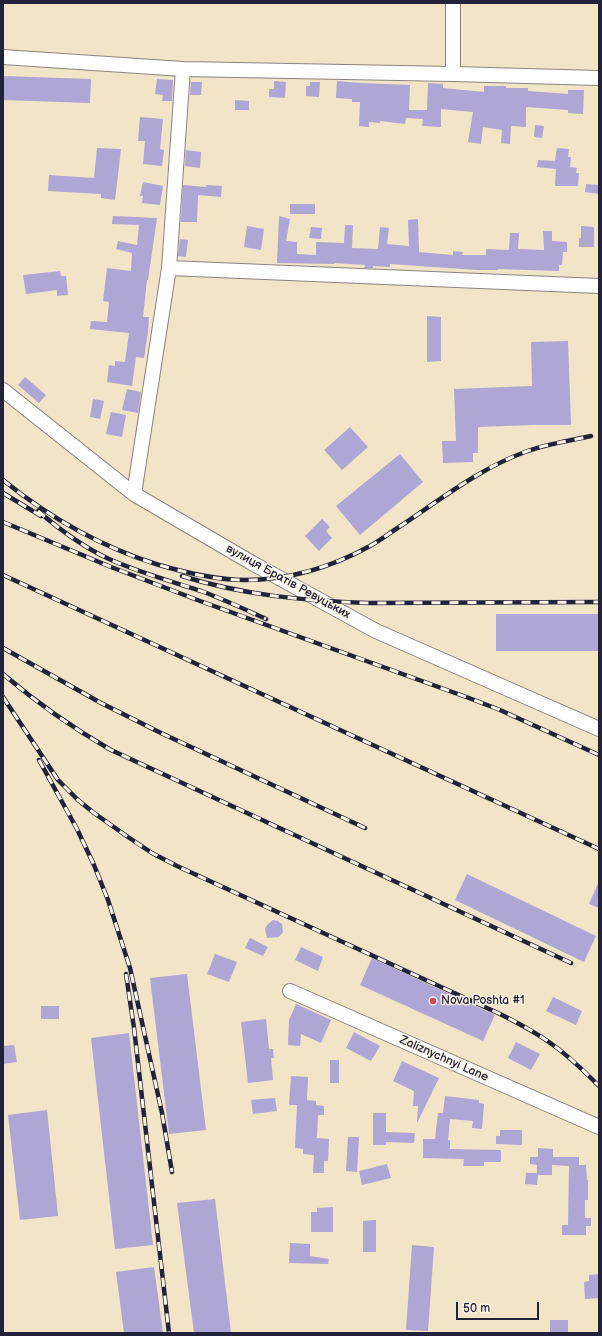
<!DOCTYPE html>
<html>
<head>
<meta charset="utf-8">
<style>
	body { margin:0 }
	#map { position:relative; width:602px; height:1336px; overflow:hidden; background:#f1e4c7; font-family:"Balsamiq Sans",sans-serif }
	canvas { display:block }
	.frame { position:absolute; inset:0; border:4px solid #22223b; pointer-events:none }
	.scale { position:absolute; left:456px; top:1302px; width:83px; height:18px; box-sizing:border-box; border:2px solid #22223b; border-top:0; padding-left:5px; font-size:12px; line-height:14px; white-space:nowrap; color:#22223b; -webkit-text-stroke:3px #fcf5e5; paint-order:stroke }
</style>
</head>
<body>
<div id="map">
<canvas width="602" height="1336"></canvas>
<div class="frame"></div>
<div class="scale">50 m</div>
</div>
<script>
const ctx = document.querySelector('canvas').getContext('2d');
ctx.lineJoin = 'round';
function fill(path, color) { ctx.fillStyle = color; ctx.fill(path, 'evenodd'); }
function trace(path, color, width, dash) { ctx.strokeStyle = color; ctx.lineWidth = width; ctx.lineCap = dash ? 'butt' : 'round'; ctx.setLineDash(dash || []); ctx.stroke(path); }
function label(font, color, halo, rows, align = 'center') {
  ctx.font = font + ' "Balsamiq Sans",sans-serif'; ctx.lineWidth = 3; ctx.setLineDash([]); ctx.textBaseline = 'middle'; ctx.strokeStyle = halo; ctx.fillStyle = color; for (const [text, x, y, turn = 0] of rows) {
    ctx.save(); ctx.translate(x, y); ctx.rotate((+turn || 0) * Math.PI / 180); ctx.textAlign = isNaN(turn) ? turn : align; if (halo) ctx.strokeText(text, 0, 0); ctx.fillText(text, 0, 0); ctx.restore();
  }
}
const building = new Path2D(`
	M3 76 91 79 90 103 3 100Z
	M157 79 173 80 172 101H162L163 95 155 94Z
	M274 81 286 82 285 98 269 97V89H274Z
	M337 81 360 83 410 85 409 110H427L428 83 443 84V88L484 92V86H506V88H528V91L568 94V90H584L583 114 568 113V110L526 107V127L511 126 510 144 501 143 502 130 483 127 481 144 468 142 473 112 441 109V127L422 126 423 119 406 118 405 124 380 121V123L369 122V127L359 126 360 102H352V99L336 98Z
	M191 82H202L201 95H190Z
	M310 82H320L319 97 306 96V86H310Z
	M235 100 249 101V110H235Z
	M140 117 163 119 160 149 164 150 162 166 143 164 145 141H138Z
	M535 125 544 126 542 138 534 137Z
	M97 148 121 149 115 200 101 198V194L48 191 49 175 94 178Z
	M557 148 569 149 568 157H571L570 167 577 168 576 173H579L578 186H555L556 169 537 167 538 160 555 161Z
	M186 150 201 152 200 168 185 166Z
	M143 182 163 186 160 205 142 203 143 196H140Z
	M586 184 599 185V194L585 192Z
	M183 185 206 187V185L222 186 221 197 198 195 197 222H181Z
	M290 204H315V214H290Z
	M113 216 157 218 148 280H147L143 317H149L148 332 144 358 136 357 132 386 107 382 109 365 115 366V361L125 362 129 333 90 329 91 321 107 322 109 302 103 301 107 268 131 271 132 253 116 249 118 241 137 245 139 225 112 224Z
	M279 216 290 219 286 241 297 242V254L316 255V242L344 243 345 225H353L352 248 378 249 380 227 389 228 387 244 409 246 408 220 418 219 419 252 453 255V251L463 252 462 255H486V249L509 250 510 233H519L518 249 544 250 543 231H552V241L567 242V252H563L562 265H559V271L498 269V270H477L390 264V267L373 266V268H364L365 265 334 263V264L277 263Z
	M247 226 264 229 261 250 244 247Z
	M581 226 594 227V247H579V238H581Z
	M311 227 322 228 321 239 309 238Z
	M180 239 188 240 186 257 178 256Z
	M60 271 61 276H66L68 295 57 296V290L26 294 23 275Z
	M427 316 441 317V361L427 362Z
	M568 341 571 425H532L478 427V453H473V462L443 463 442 441H456L454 389 532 386 531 342Z
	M25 377 46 395 39 403 18 385Z
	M127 389 141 392 138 413 122 410Z
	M93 399 104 401 100 419 90 417Z
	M111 412 126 415 122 437 106 434Z
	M350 427 368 447 342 470 324 450Z
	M400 454 423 482 360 535 336 506Z
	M322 519 330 527 326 531 332 538 319 551 305 536Z
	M496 614H599V651H496Z
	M467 874 596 936 584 962 455 900Z
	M599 881V908L589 904Z
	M273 920 278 921 282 924 283 932 279 937 267 938 265 929 267 925Z
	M250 938 268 947 263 956 245 948Z
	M301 947 323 957 318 971 295 960Z
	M215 954 237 962 229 982 207 974Z
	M372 958 495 1015 483 1041 360 985Z
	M187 974 206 1130 169 1134 150 978Z
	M553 997 582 1011 576 1025 546 1011Z
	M296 1004 331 1020 321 1043 301 1034 300 1046 288 1045 289 1020Z
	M41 1006H59V1019H41Z
	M266 1019 269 1049H273L274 1058H271L273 1080 248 1083 241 1022Z
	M354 1032 380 1046 371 1061 346 1048Z
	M129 1033 153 1245 115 1249 91 1038Z
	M516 1042 540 1054 531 1070 508 1058Z
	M14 1045 17 1062 3 1064V1046Z
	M330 1060H339V1083H330Z
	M402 1061 439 1078 417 1123 418 1106H413L414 1091 393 1081Z
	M291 1076 308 1077 307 1100 316 1101V1105L324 1106V1115H318L317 1138 329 1139 328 1161H324V1173H313L314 1155 303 1154V1149L295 1148 297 1105H289Z
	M445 1096 479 1100V1103L484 1104 482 1129 472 1128 473 1121 450 1119 448 1140H450V1149L501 1150V1162H484V1166H463L464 1159 423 1158V1139H435L438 1113H443Z
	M275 1098 277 1111 253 1114 251 1100Z
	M47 1110 58 1216 20 1220 8 1115Z
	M373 1113H386V1132L415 1133 414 1143 386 1142V1145H373Z
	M500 1130H522V1145L496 1144V1136H500Z
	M348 1137H359L357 1172 346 1171Z
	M538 1148 553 1149V1157H579V1165H586L587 1180H588V1200H585V1218H591V1226H586V1235H562V1225H568L569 1166 552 1165V1175H538L537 1185 525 1184 526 1173H537V1165L530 1164V1157H538Z
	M387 1164 391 1178 362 1185 359 1171Z
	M215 1199 231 1333H194L177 1203Z
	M333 1207V1232H311V1212H317V1208Z
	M376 1220V1252H363V1221Z
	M290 1243 310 1244V1256L329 1259 328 1264 289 1263Z
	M412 1245 434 1247 428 1331 406 1330Z
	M154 1267 163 1333H124L116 1272Z
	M599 1274V1298L585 1299 584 1282 589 1281V1275Z
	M550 1320H568V1333H550Z`);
const minor = new Path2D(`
	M3 57 183 69 453 74 599 78
	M453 74V3
	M169 268 599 286
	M3 390 134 494 252 563 376 631 599 729
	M134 494 169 268 183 69
	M290 991 599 1127`);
const rail = new Path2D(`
	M3 480C50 518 101 547 159 565 187 573 216 580 245 580 288 580 332 567 370 546 381 540 391 532 402 525 441 499 481 468 525 452 546 444 569 441 591 436
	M3 493 41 516
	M38 511C59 529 83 547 109 559 138 572 170 581 201 591 223 599 244 609 266 619
	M3 522 111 567 200 601 469 698 500 710 599 755
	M3 575 599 849
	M182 576C242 595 305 601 368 603L599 602
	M3 648 101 703 161 733 365 828
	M3 674C37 703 73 728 111 750L571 963
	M3 697 58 780 78 800 94 813 128 837 152 853 177 866 500 1014C518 1023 537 1033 553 1045 570 1057 584 1071 599 1086
	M39 760 77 829 94 865 108 900 130 968 162 1113 172 1172
	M126 974 134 1028 169 1333`);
const markers = [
	[433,1001,4,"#d1495b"]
];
const streetNames = [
	["вулиця Братів Ревуцьких",288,582,29],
	["Zaliznychnyi Lane",444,1059,24]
];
const poiNames = [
	["Nova Poshta #1",441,1001]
];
fill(building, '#aea6d5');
trace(minor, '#8a8381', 16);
trace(minor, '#fff', 14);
trace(rail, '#22223b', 4.5);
trace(rail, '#fcf5e5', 3, [9]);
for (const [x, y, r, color] of markers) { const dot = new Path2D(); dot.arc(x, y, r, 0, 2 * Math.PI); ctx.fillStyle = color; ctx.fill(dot); trace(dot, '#fcf5e5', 1.5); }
label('12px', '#22223b', '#fcf5e5', streetNames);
label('12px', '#22223b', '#fcf5e5', poiNames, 'left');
</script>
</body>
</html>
